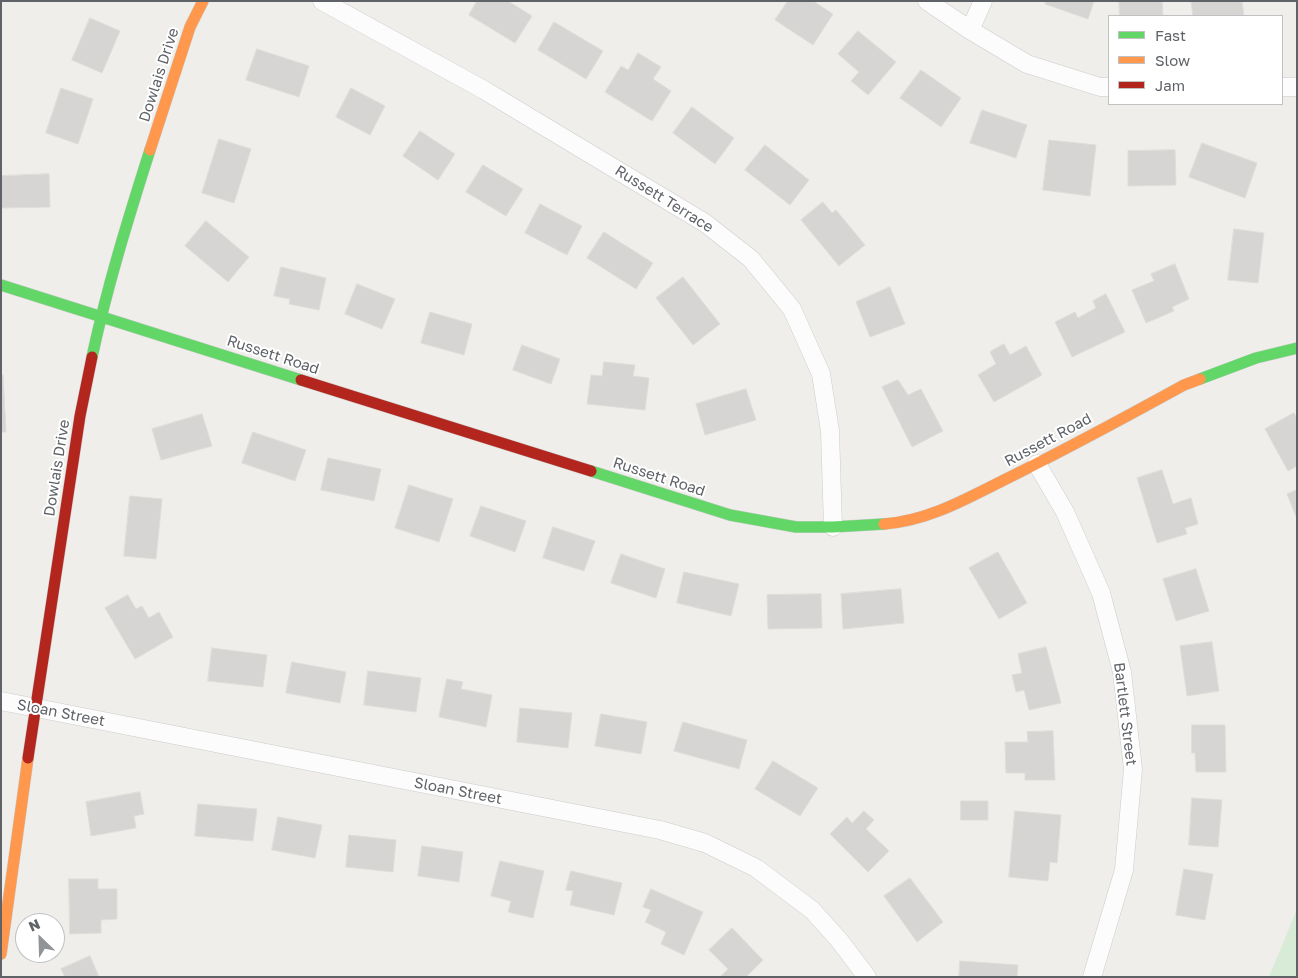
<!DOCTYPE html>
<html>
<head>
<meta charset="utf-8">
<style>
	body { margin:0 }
	#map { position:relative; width:1298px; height:978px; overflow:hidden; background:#efeeea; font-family:"Golos Text",sans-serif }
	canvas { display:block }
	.frame { position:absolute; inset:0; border:2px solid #5f6368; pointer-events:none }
	.legend { position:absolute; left:1108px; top:15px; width:175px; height:90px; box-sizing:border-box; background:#fff; border:1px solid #bfc1c3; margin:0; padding:6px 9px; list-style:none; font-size:15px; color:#5f6368 }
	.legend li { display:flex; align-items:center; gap:10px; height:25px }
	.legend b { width:25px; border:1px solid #bfc1c3 }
	.north { position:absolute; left:15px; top:913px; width:50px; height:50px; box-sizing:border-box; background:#fff; border:1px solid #bfc1c3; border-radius:50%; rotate:336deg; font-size:14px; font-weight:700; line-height:20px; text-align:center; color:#5f6368 }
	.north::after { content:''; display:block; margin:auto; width:18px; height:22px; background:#919496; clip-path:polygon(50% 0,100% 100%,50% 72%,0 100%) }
</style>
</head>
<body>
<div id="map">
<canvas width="1298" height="978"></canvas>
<div class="frame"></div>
<ul class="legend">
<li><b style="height:6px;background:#63d668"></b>Fast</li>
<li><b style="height:6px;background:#ff974d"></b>Slow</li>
<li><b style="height:6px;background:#b3261e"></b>Jam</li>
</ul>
<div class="north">N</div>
</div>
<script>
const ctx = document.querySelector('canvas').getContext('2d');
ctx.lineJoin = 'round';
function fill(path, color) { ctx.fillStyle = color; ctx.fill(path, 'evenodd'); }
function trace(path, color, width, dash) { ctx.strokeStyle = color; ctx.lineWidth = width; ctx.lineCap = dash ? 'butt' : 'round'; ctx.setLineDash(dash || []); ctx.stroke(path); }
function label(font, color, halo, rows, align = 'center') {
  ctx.font = font + ' "Golos Text",sans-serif'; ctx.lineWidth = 4; ctx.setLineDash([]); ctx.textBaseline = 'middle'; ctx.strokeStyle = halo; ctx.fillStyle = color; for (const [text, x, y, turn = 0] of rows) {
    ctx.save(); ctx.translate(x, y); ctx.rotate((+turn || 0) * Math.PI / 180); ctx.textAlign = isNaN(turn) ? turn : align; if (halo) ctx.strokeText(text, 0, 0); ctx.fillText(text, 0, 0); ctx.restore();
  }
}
const green = new Path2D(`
	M1297 909V977H1269Z`);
const building = new Path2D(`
	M477 1H508L532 16 515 43 469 15Z
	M788 1H813L833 14 813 45 775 20Z
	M1046 1H1094L1088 19 1045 4Z
	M1119 1H1162L1163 16H1120Z
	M1198 1H1242L1244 16H1193L1191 2Z
	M90 18 120 31 102 73 72 60Z
	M554 22 603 51 586 79 538 50Z
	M858 31 896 62 868 95 851 81 859 72 838 54Z
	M257 49 309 66 299 97 246 80Z
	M638 53 661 67 653 79 671 91 652 121 605 92 621 66 628 70Z
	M921 70 961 98 941 127 900 98Z
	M61 88 93 99 78 144 46 133Z
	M351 88 385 106 370 135 336 117Z
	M692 107 734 138 715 164 673 133Z
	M982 110 1027 125 1016 158 970 143Z
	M420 131 455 154 438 180 403 156Z
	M219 139 251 149 234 203 202 193Z
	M1049 140 1096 145 1090 196 1043 190Z
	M1202 143 1257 163 1245 198 1189 177Z
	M765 145 809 180 790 205 745 170Z
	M1175 150 1176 185 1128 186V151Z
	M483 165 523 189 506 216 466 192Z
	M49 174 50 207 1 208V176Z
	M823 202 832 213 836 210 865 245 839 266 801 220Z
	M540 204 582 226 567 255 525 233Z
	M206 221 249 257 228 282 185 246Z
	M1234 229 1264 233 1258 283 1228 280Z
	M604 232 653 263 636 289 587 258Z
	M1175 264 1189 299 1172 307 1174 311 1146 323 1132 290 1154 281 1151 274Z
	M281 267 326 278 319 310 289 304 290 299 274 296Z
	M683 277 720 324 693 345 656 298Z
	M357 284 395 299 382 329 345 314Z
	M890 287 905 324 870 337 856 302Z
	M1106 294 1125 332 1072 357 1055 322 1075 312 1078 318 1096 308 1093 301Z
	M430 312 472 324 464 355 421 343Z
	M1004 344 1010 355 1026 346 1042 375 994 402 978 375 996 364 990 352Z
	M522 345 560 359 551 384 513 370Z
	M604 362 635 365 633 376 649 378 645 410 587 404 591 375 602 376Z
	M1 375H3L6 432H1Z
	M898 380 908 395 921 389 943 431 912 447 882 387Z
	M746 389 756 420 705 435 696 404Z
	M1294 413 1297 418V466L1288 471 1265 429Z
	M202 414 212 446 161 460 152 429Z
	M253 432 306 450 295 481 242 463Z
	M328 458 381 469 374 501 321 490Z
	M1162 470 1173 504 1191 498 1198 524 1185 528 1187 534 1157 543 1137 478Z
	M409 485 453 499 439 542 395 528Z
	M1297 490V519L1287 494Z
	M130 496 162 499 156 559 124 556Z
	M481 506 526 521 515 552 470 536Z
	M553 527 595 541 584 571 543 558Z
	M998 552 1027 603 999 619 969 568Z
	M621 554 665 569 656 598 611 583Z
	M1196 569 1209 611 1176 621 1163 579Z
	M684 572 739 584 731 616 677 603Z
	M901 589 904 623 843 629 841 594Z
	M821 594 822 628 768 629 767 595Z
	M128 595 136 609 142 606 149 618 159 612 173 637 135 659 105 608Z
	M1212 642 1219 691 1187 696 1180 646Z
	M1046 647 1061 703 1029 710 1024 690 1016 692 1012 675 1022 673 1018 654Z
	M212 648 267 655 263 687 208 681Z
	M292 662 346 672 340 703 286 693Z
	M368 671 421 678 416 712 364 705Z
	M447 679 463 682 461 689 492 695 486 727 439 717Z
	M520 708 572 713 568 748 517 742Z
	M601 714 647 722 641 754 595 746Z
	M683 722 747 740 739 769 674 751Z
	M1192 725H1225L1226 772H1196L1195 753H1192Z
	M1053 731 1055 780H1025V773H1006L1005 742H1028L1027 732Z
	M773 761 818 788 800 816 755 789Z
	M140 792 144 814 134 816 136 828 91 836 86 802Z
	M1192 798 1222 800 1218 847 1189 845Z
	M961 801H988V820H961Z
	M198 804 257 809 253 841 195 836Z
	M864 811 874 820 866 829 889 851 868 872 830 834 847 817 852 823Z
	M1015 811 1061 815 1057 863 1050 862 1048 881 1009 877Z
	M278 817 322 825 315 858 272 850Z
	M349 835 396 840 393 872 346 867Z
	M422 846 463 852 459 882 418 876Z
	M500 861 544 871 533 918 508 912 511 901 491 896Z
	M1184 869 1213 874 1205 920 1176 915Z
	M571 871 622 883 614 915 570 905 573 891 566 890Z
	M910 878 943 922 917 942 884 896Z
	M69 879H98V889H117V919L101 920V933L70 934Z
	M651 889 703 912 684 955 661 944 666 932 645 922 651 910 643 907Z
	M732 928 763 960 746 977H720L728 969 709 950Z
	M90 956 99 977H65L61 969Z
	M960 961 1018 965 1017 977H959Z`);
const street = new Path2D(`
	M322 1 484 90 705 223 751 259 792 309 821 374 830 431 833 527
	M927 1 970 30 1027 64 1100 87H1109
	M970 30 983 1
	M1282 87H1297
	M1037 464 1065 512 1101 593 1122 672 1133 769 1124 870 1092 977
	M1 701 660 830 705 843 756 868 812 910 839 940 867 977`);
const fast = new Path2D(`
	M1 285 301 380
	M92 357C107 287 128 219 150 150
	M1200 379 1256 358 1297 348
	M591 471 730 515 796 527H833L884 524`);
const slow = new Path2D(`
	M150 150 190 27 203 1
	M884 524C927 521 964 500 1002 481 1063 451 1124 418 1184 385L1200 379
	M1 954 28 758`);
const jam = new Path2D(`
	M301 380 591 471
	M28 758 80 416 92 357`);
const streetNames = [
	["Dowlais Drive",159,75,-72],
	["Russett Terrace",664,199,32],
	["Russett Road",273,355,18],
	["Russett Road",1048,440,-28],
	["Dowlais Drive",57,468,-81],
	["Russett Road",659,477,18],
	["Sloan Street",61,713,11],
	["Bartlett Street",1125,714,83],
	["Sloan Street",458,791,11]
];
fill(green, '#d8ebd6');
fill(building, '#d6d5d3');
trace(building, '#deddd9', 1);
trace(street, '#cbcccc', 19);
trace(fast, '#cacacb', 12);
trace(slow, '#cacacb', 12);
trace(jam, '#cacacb', 12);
trace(street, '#fdfcfc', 18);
trace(fast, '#63d668', 11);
trace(slow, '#ff974d', 11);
trace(jam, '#b3261e', 11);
label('15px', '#5f6368', '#fff', streetNames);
</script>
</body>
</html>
